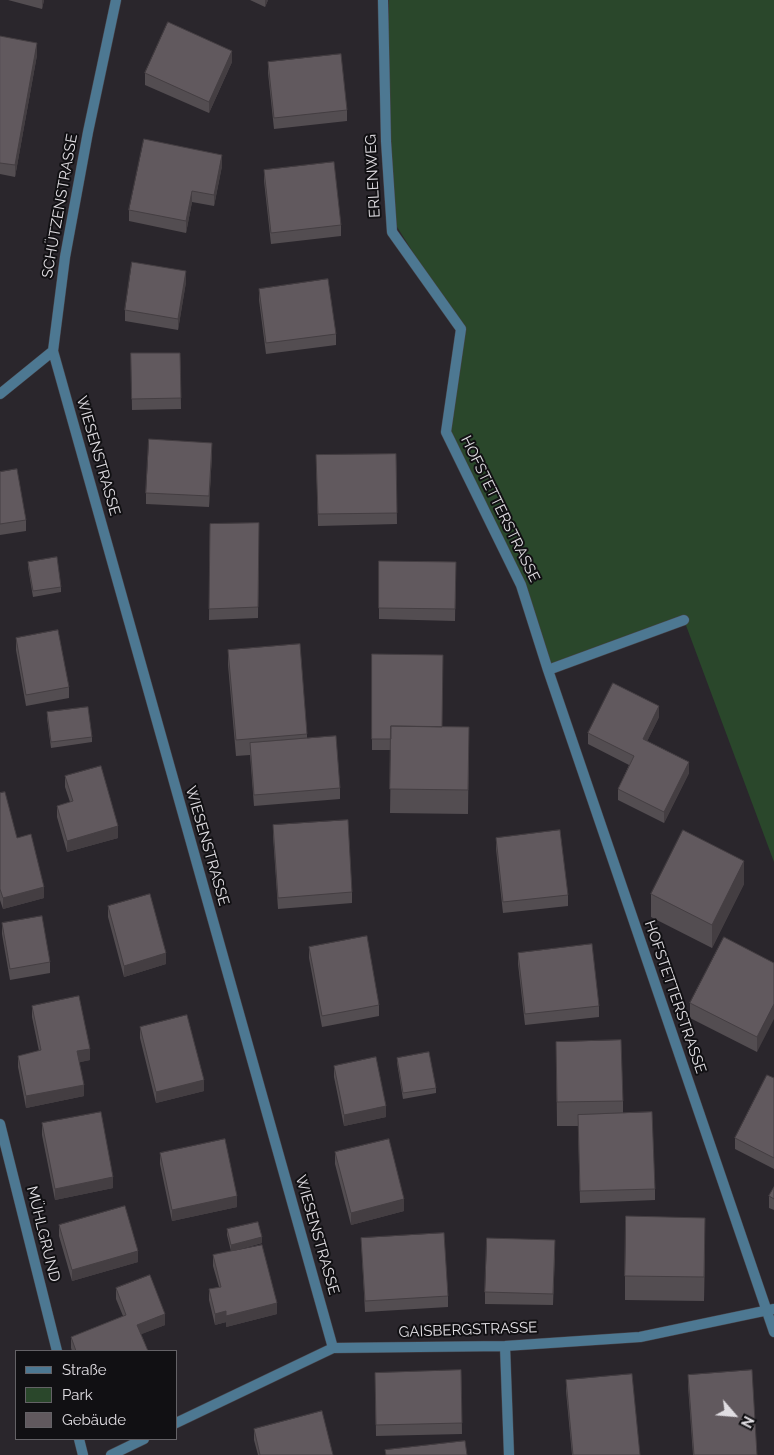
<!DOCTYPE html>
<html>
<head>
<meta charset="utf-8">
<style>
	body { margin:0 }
	#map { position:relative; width:774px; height:1455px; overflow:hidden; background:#2a262c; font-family:Raleway,sans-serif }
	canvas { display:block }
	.legend { position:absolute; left:15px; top:1350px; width:162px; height:90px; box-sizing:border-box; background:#111013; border:1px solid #646266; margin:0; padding:6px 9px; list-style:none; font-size:15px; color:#e0dde2 }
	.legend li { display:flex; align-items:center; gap:10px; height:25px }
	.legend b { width:25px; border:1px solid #646266 }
	.north { position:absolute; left:709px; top:1390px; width:50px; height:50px; -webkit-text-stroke:4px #111013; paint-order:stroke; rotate:117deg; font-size:14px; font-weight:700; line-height:20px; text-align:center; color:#e0dde2 }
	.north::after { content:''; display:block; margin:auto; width:18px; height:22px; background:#e0dde2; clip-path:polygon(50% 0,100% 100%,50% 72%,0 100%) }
</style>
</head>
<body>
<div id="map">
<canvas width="774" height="1455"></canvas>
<ul class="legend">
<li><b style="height:6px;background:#4d7892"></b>Straße</li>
<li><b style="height:14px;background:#2a472b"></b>Park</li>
<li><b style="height:14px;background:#61595e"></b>Gebäude</li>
</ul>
<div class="north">N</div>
</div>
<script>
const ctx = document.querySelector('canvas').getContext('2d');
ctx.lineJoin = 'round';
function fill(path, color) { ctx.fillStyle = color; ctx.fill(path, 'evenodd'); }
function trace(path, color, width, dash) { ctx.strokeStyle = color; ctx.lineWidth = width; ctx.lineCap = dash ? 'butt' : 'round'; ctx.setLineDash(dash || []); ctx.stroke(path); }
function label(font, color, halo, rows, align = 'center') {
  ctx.font = font + ' Raleway,sans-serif'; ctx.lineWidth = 4; ctx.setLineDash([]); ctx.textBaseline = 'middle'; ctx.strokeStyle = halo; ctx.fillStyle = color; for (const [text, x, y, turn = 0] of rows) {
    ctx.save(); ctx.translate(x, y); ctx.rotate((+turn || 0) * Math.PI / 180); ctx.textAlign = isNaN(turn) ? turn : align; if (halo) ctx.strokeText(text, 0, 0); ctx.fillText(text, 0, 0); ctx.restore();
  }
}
const green = new Path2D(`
	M389 0H774V862L684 620 548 670 521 585 446 432 461 329 389 214Z`);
const street = new Path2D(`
	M116 0 88 132 65 257 53 351 333 1348
	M383 0 386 141 392 232 461 329 446 432 521 585 548 670
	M0 394 53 351
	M684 620 548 670 774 1332
	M0 1124 57 1351
	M505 1346 509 1455
	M176 1423 333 1348 505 1346 640 1337 774 1309
	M79 1439 83 1455
	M111 1455 144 1439`);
const wall = new Path2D(`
	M8 0H44L42 9Z
	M250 0H268L265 7Z
	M0 36 37 55 15 177 0 174Z
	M232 62 209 113 145 85V73Z
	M268 62 347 110V121L274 129 268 73Z
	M222 166 214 206 192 202 186 233 129 221V210Z
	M264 170 341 225V236L271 244 264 181Z
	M186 282 178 330 125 321V310Z
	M259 289 336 334V345L266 354 259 300Z
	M131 353H180L181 409 132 410Z
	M212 454 209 507 146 504V493Z
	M396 454 397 524 318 526 316 455Z
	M0 472 26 520V531L0 535Z
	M259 523 258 618 209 620 210 524Z
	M379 561 456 562 455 621 379 619Z
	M28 562 61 587V592L33 597 28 567Z
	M16 638 69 687V698L26 706 16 650Z
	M228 650 307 734V738L340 788V799L254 806 250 755 236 756 228 665Z
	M372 654 442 727H469L468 814 390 813 391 750H372Z
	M47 712 92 737V742L51 748 47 718Z
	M659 717 647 741 689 773 664 823 618 800V789L629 765 588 744V733Z
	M65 776 118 838 67 852 57 817V806L70 802 65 787Z
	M0 793 17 838 44 898 3 909 0 900Z
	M273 825 352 892V903L278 909 273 836Z
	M496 838 568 895V906L503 913 496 849Z
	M744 884 712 948 651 917V894Z
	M108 906 166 964 124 977 108 917Z
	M2 923 50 962V973L10 980 2 934Z
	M309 947 379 1005V1016L322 1027 309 958Z
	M518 953 599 1006V1017L525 1025 518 964Z
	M774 963 757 1052 690 1018V1003Z
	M32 1006 90 1060 79 1062 84 1096 26 1108 18 1067V1056L39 1051 32 1017Z
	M140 1027 204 1091 156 1103 140 1038Z
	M556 1042 623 1101V1113L655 1189V1200L580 1203 578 1126H557Z
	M397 1058 436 1088V1093L403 1099 397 1063Z
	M334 1066 386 1117 344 1126 334 1077Z
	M774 1078V1169L735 1149V1138Z
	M42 1123 113 1188 55 1200 42 1135Z
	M335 1152 404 1211 351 1225 335 1164Z
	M160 1153 237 1207 172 1221 160 1164Z
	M774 1187V1210L769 1208V1196Z
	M59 1225 138 1262 72 1281 59 1236Z
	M227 1229 262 1243 233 1251 277 1314 226 1327V1322L215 1325 209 1300V1289L219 1287 213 1266V1255L231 1251 227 1235Z
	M361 1238 448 1296V1307L365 1312Z
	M705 1242 704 1301 625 1300V1276Z
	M555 1251 553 1305 485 1304V1292Z
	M116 1288 165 1325 141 1334 148 1351H72L71 1348V1337L123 1316 116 1299Z
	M461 1370 462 1434 376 1436 375 1373Z
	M688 1375 757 1455H693L688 1386Z
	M566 1380 640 1455H572L566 1391Z
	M254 1429 333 1455H258L254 1440Z`);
const shadedWall = new Path2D(`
	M42 0H44L42 9Z
	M265 0H268L265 7Z
	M37 43V55L15 177V165Z
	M232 51V62L209 113V102Z
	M222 155V166L214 206V195Z
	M192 191V202L186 233V221Z
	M186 271V282L178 330V319Z
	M212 443V454L209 507V496Z
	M659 706V717L643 750V739Z
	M689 762V773L664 823V812Z
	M118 826V838L67 852V841Z
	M744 861V884L712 948V925Z
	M44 887V898L3 909V898Z
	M166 953V964L124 977V966Z
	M774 1004V1019L757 1052V1037Z
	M90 1049V1060L77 1063V1051Z
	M204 1080V1091L156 1103V1092Z
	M84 1085V1096L26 1108V1096Z
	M386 1106V1117L344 1126V1115Z
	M113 1177V1188L55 1200V1189Z
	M237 1196V1207L172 1221V1210Z
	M404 1199V1211L351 1225V1213Z
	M705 1218V1242L704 1301V1277Z
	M262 1237V1243L231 1251V1245Z
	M138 1251V1262L72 1281V1270Z
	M277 1303V1314L226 1327V1316Z
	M226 1311V1322L215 1325V1314Z
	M165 1314V1325L137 1336V1325Z`);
const building = new Path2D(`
	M168 22 232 51 209 102 145 73Z
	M0 36 37 43 15 165 0 163Z
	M341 54 347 110 274 118 268 62Z
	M144 139 222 155 214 195 192 191 186 221 129 210Z
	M334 162 341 225 271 233 264 170Z
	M132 262 186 271 178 319 125 310Z
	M328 279 336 334 266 343 259 289Z
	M131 353H180L181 398 132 399Z
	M149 439 212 443 209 496 146 493Z
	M396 454 397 513 318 514 316 455Z
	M17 469 26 520 0 524V472Z
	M259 523 258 607 209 609 210 524Z
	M57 557 61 587 33 591 28 562Z
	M379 561 456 562 455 609 379 608Z
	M58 630 69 687 26 695 16 638Z
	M300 644 307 734 236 740 228 650Z
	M372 654 443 655 442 727 391 726V739H372Z
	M613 683 659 706 643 739 689 762 664 812 618 789 634 756 588 733Z
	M88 707 92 737 51 742 47 712Z
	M391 726 469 727 468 790 390 789Z
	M336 736 340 788 254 795 250 743Z
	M101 766 118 826 67 841 57 806 73 801 65 776Z
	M5 792 17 838 31 834 44 887 3 898 0 889V793Z
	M348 820 352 892 278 898 273 825Z
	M560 830 568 895 503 902 496 838Z
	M683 830 744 861 712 925 651 894Z
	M150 894 166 953 124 966 108 906Z
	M42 916 50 962 10 969 2 923Z
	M367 936 379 1005 322 1016 309 947Z
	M724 937 774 963V1004L757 1037 690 1003Z
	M592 944 599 1006 525 1014 518 953Z
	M79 996 90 1049 77 1051 84 1085 26 1096 18 1056 41 1050 32 1006Z
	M187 1015 204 1080 156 1092 140 1027Z
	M621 1040 623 1101 557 1102 556 1042Z
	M429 1052 436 1088 403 1093 397 1058Z
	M376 1057 386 1106 344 1115 334 1066Z
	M767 1075 774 1078V1158L735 1138Z
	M101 1112 113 1177 55 1189 42 1123Z
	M652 1112 655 1189 580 1191 578 1115Z
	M225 1139 237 1196 172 1210 160 1153Z
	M389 1139 404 1199 351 1213 335 1152Z
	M774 1187V1199L769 1196Z
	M125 1206 138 1251 72 1270 59 1225Z
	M626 1216 705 1218 704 1277 625 1276Z
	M258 1222 262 1237 231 1245 227 1229Z
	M444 1233 448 1296 365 1301 361 1238Z
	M487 1238 555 1240 553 1294 485 1292Z
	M262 1245 277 1303 226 1316V1311L215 1314 209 1289 221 1287 213 1255Z
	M150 1275 165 1314 137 1325 148 1351H76L71 1337 126 1315 116 1288Z
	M461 1370 462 1423 376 1425 375 1373Z
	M752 1370 757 1455H694L688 1375Z
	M632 1374 640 1455H573L566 1380Z
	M322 1411 333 1455H260L254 1429Z
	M465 1441 467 1455H386L385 1450Z`);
const streetNames = [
	["ERLENWEG",373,176,-93],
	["SCHÜTZENSTRASSE",60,206,-80],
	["WIESENSTRASSE",98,456,74],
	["HOFSTETTERSTRASSE",500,509,64],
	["WIESENSTRASSE",207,846,74],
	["HOFSTETTERSTRASSE",675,997,71],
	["MÜHLGRUND",43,1234,76],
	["WIESENSTRASSE",317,1235,74],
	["GAISBERGSTRASSE",468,1330,-2]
];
fill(green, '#2a472b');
trace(street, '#474349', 11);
trace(street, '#4d7892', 10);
fill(wall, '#534d51');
fill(shadedWall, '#443e42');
fill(building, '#61595e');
trace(building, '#443e42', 1);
label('15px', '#e0dde2', '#111013', streetNames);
</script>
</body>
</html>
